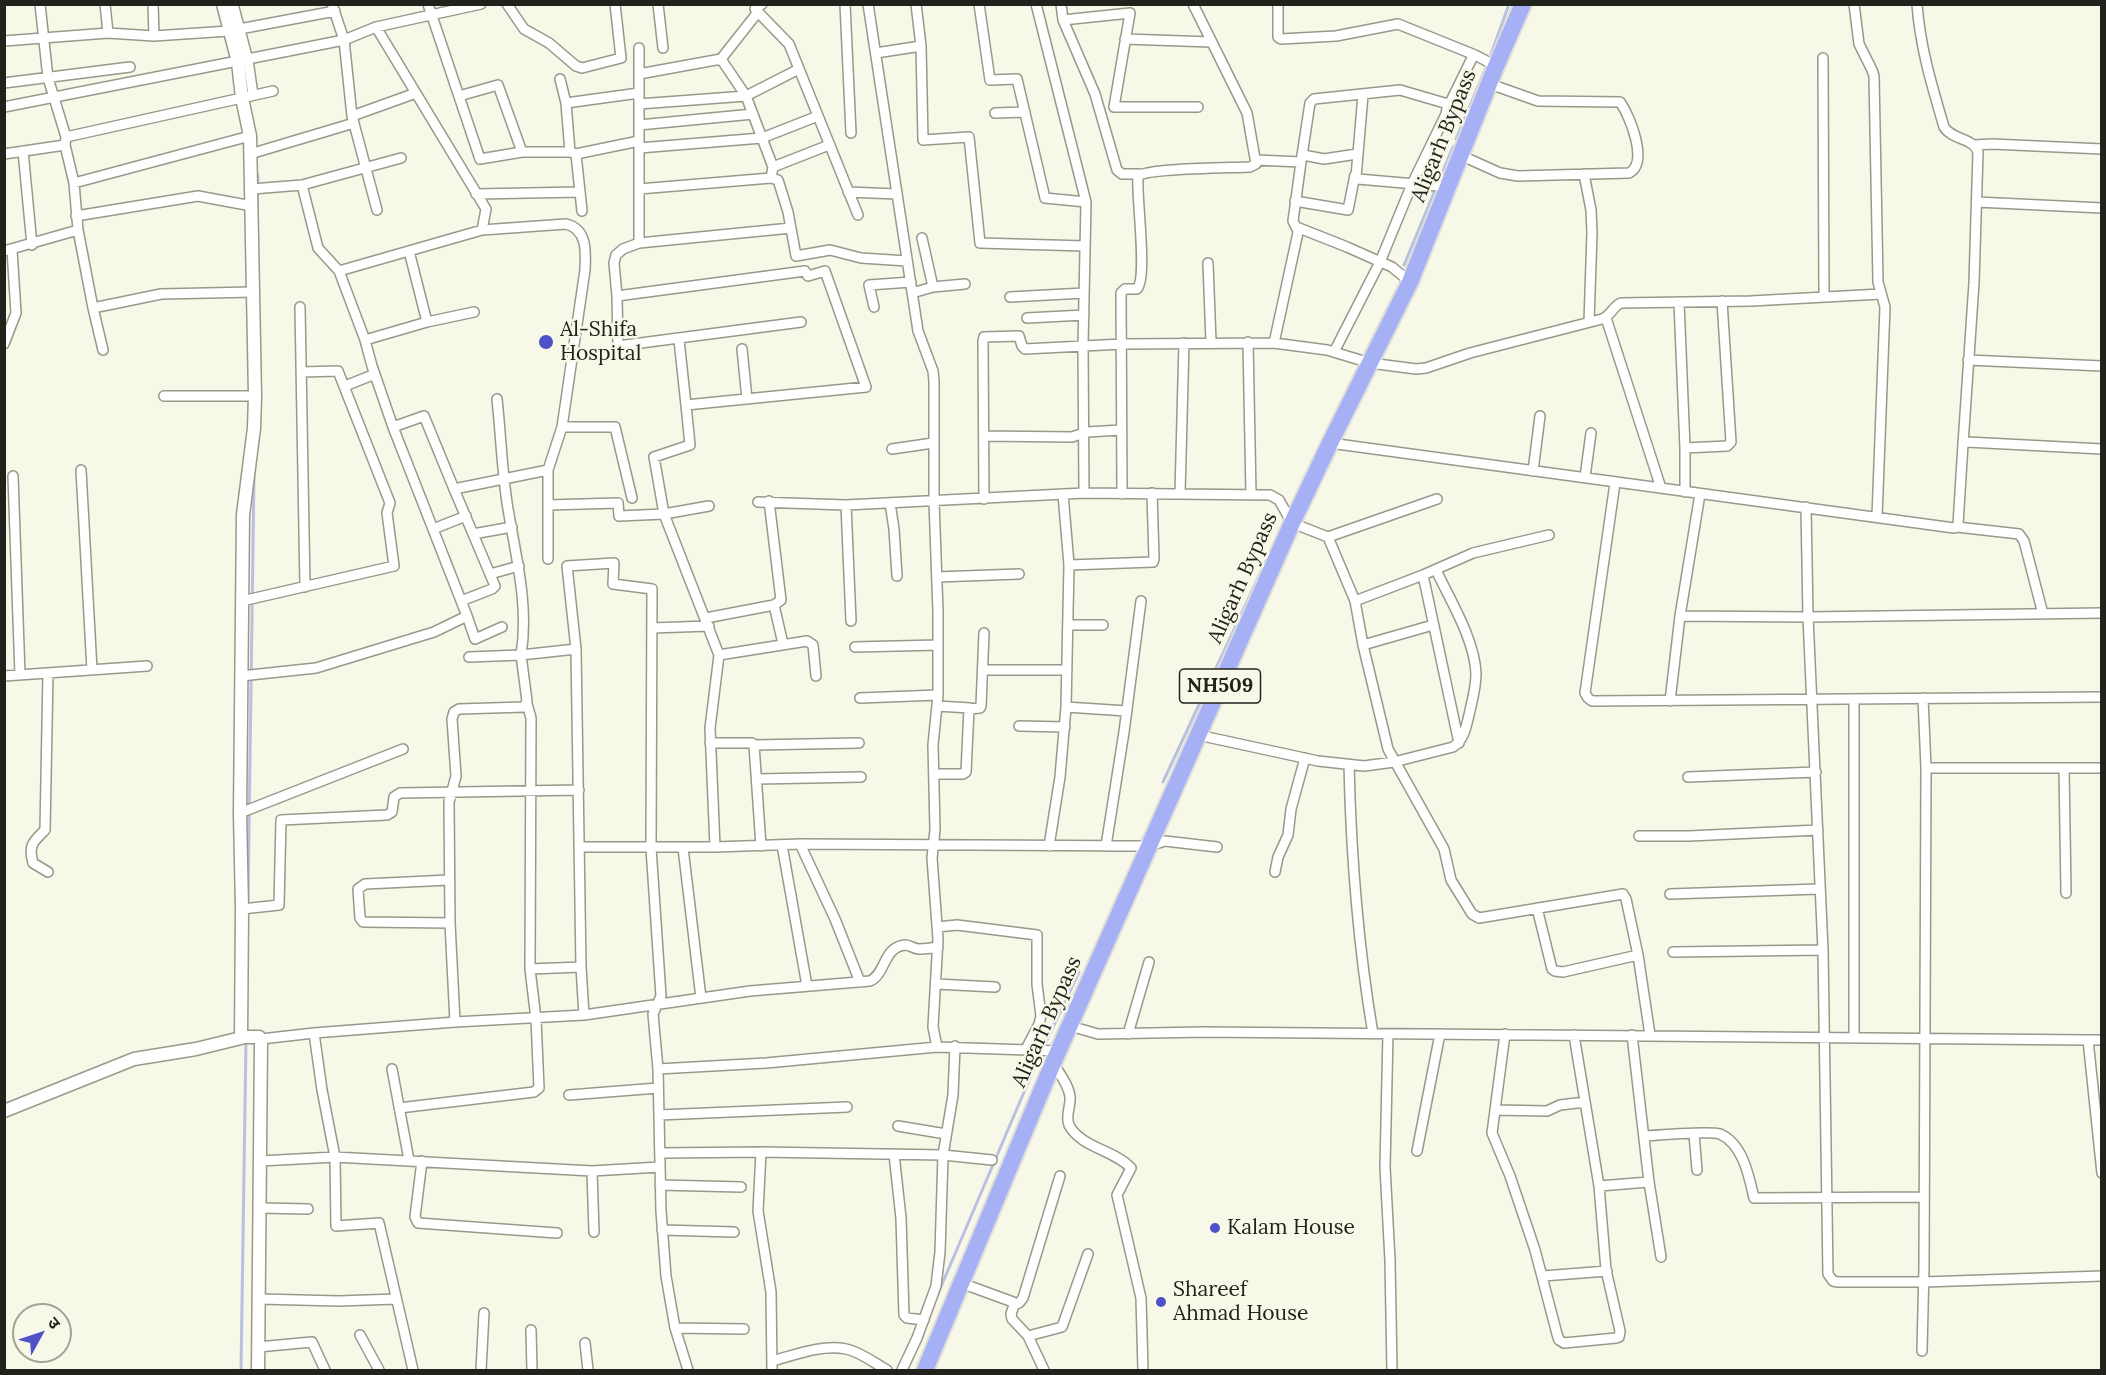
<!DOCTYPE html>
<html>
<head>
<meta charset="utf-8">
<style>
	body { margin:0 }
	#map { position:relative; width:2106px; height:1375px; overflow:hidden; background:#f7f8e7; font-family:Lora,"Noto Sans Devanagari",serif }
	canvas { display:block }
	.frame { position:absolute; inset:0; border:6px solid #22221c; pointer-events:none }
	.north { position:absolute; left:12px; top:1303px; width:60px; height:60px; box-sizing:border-box; background:#f7f8e7; border:2px solid #a2a296; border-radius:50%; rotate:50deg; font-size:16px; font-weight:700; line-height:24px; text-align:center; color:#22221c }
	.north::after { content:''; display:block; margin:auto; width:21px; height:27px; background:#4d52c8; clip-path:polygon(50% 0,100% 100%,50% 72%,0 100%) }
</style>
</head>
<body>
<div id="map">
<canvas width="2106" height="1375"></canvas>
<div class="frame"></div>
<div class="north">उ</div>
</div>
<script>
const ctx = document.querySelector('canvas').getContext('2d');
ctx.lineJoin = 'round';
function trace(path, color, width, dash) { ctx.strokeStyle = color; ctx.lineWidth = width; ctx.lineCap = dash ? 'butt' : 'round'; ctx.setLineDash(dash || []); ctx.stroke(path); }
function label(font, color, halo, rows, align = 'center') {
  ctx.font = font + ' Lora,serif'; ctx.lineWidth = 5; ctx.setLineDash([]); ctx.textBaseline = 'middle'; ctx.strokeStyle = halo; ctx.fillStyle = color; for (const [text, x, y, turn = 0] of rows) {
    ctx.save(); ctx.translate(x, y); ctx.rotate((+turn || 0) * Math.PI / 180); ctx.textAlign = isNaN(turn) ? turn : align; if (halo) ctx.strokeText(text, 0, 0); ctx.fillText(text, 0, 0); ctx.restore();
  }
}
const stream = new Path2D(`
	M1491 54 1508 7
	M1456 139 1487 65
	M256 171 258 176 257 212
	M1440 178 1453 147
	M1404 265 1436 188
	M1163 782 1266 561
	M248 899 254 476
	M1045 1044 1079 972
	M937 1296 1039 1057
	M241 1370 246 1040`);
const minor = new Path2D(`
	M40 4 48 78 66 137 65 145 74 183 78 230 93 308 103 350
	M105 4 108 33
	M153 4 154 36
	M233 4 248 60 253 95
	M332 4 344 40 352 116 377 210
	M428 4 480 159 522 152H570L576 154 582 211
	M507 4 524 29 549 43 576 66 582 68 621 58 615 4
	M658 4 663 48
	M762 4 755 9 789 44 858 215
	M845 4 851 133
	M868 4 918 331 933 371 934 381V501L938 612V695L933 745 935 830 932 858 938 939 933 1027 937 1047
	M916 4 921 46
	M979 4 990 80 1017 79 1045 198 1086 202
	M1036 4 1086 202 1083 346 1084 493
	M1061 4 1063 20 1095 94 1117 170 1122 174H1139
	M1278 4V37L1281 39 1336 36 1398 24 1475 55
	M1854 4 1859 44 1872 70 1874 76 1878 282 1885 307 1877 517
	M1917 4C1920 47 1932 86 1944 127 1952 140 1974 138 1978 152L1974 283 1963 444
	M1063 20 1130 13 1114 107H1198
	M376 27 486 209 482 230 339 271 365 340 372 366 393 427 467 616
	M1125 39 1211 42
	M4 41 108 33 154 36 229 31 335 11
	M639 48V243L623 249 616 255 614 263 617 296 618 346 801 322
	M876 53 921 46 923 140 969 137 980 243 1085 246
	M1823 58 1824 296
	M721 59 746 96 773 167 771 178 778 180 788 212 796 256 830 250 861 258 907 261
	M639 74 721 59 758 12
	M560 79 566 103 570 152
	M4 83 130 67
	M1363 95 1356 177 1358 179 1449 187
	M459 96 498 85 522 152
	M566 103 639 93
	M639 104 746 96 799 69
	M4 107 344 40 376 27 481 4
	M995 113 1025 112
	M352 116 416 93
	M639 125 753 114
	M66 137 273 91
	M1975 145 1992 144 2102 149
	M639 148 762 138 818 116
	M23 151 32 245
	M4 154 65 145
	M250 154 354 123
	M576 154 639 141
	M1303 155 1324 159 1357 154
	M1460 155 1500 173 1518 176 1629 173C1649 163 1630 116 1620 102L1538 101 1490 84
	M1256 160 1301 162 1310 103 1314 99 1400 90 1448 104 1451 101 1473 56H1477L1496 66
	M773 167 829 145
	M1584 174 1591 210 1592 233 1589 322
	M74 183 250 136
	M302 185 318 248 339 271
	M252 189 302 185 401 158
	M639 189 771 178
	M848 192 897 194
	M476 194 580 192
	M1295 201 1348 210 1355 175
	M1977 202 2102 208
	M76 216 198 196 252 206
	M1297 229 1293 221 1301 162
	M482 230 566 224C587 229 586 251 585 270L562 427 548 470V559
	M922 238 933 287
	M639 243 791 228
	M4 251 78 230
	M409 251 427 322 474 312
	M1208 263 1211 342
	M912 293 933 287 965 284
	M617 296 805 271 808 276 825 271 866 387 686 405 690 445 654 457 664 514 719 655 710 728 715 847
	M1010 297 1084 293
	M1679 302 1685 448V492
	M300 307 305 587
	M874 307 869 285 911 282
	M93 308 161 294 253 292
	M1027 318 1084 315
	M1606 318 1661 488
	M365 340 427 322
	M679 340 686 405
	M1248 342 1251 494
	M1274 343 1299 228 1347 247 1392 267 1410 282
	M4 344 16 313 12 250
	M742 349 747 399
	M1334 352 1380 262 1412 184 1446 114 1448 104
	M1968 360 2102 366
	M345 386 375 374
	M164 396H255
	M393 427 424 416 454 489 548 470
	M562 427H615L632 498
	M984 436 1072 437 1087 432 1121 430
	M1330 443 1954 528 1958 525 1963 444 1967 442 2102 449
	M1685 448 1727 446 1731 442 1722 301
	M892 449 933 443
	M81 470 92 670
	M1533 471 1540 416
	M13 476 20 675
	M1585 477 1591 433
	M1615 483 1585 693 1588 698 1592 701 2102 697
	M454 489 495 586 492 589 461 601
	M1180 493 1184 343
	M1122 494 1121 293 1125 289H1137C1148 277 1136 197 1138 176 1149 168 1231 168 1250 167L1256 164 1247 113 1193 4
	M984 499 983 341 984 337 1019 336 1022 346 1025 349 1122 344 1274 343 1327 350 1370 363 1416 369 1426 368 1470 353 1602 319C1611 316 1613 306 1621 303L1751 301 1881 294
	M758 502 846 505 1084 493 1270 495 1279 500 1292 523 1328 537 1437 499
	M890 503 894 529 897 576
	M548 505 618 503 619 516 664 514 709 506
	M846 505 851 621
	M1806 507 1808 617 1823 950 1828 1274 1833 1281 1838 1282H1924L2102 1276
	M1957 527 2019 534 2024 541 2043 614
	M433 529 466 516
	M473 534 512 527
	M1328 537 1355 601 1363 645 1388 749 1444 849 1451 880 1472 914 1479 918 1623 894 1626 899 1638 955 1650 1035
	M1069 565 1153 562 1154 559 1152 493
	M490 574 519 566
	M1423 575 1459 743
	M937 577 1019 574
	M242 601 394 566 387 513 390 503 338 371 301 372
	M1355 601 1423 575 1473 553 1549 535
	M774 605 783 644
	M1680 616 1808 617 2102 613
	M706 618 774 605 781 600 769 501
	M1068 625H1103
	M652 628 709 626
	M1363 645 1433 625
	M855 647 938 645
	M719 655 807 641 813 645 816 676
	M469 657 521 655C529 606 516 557 508 509 502 473 501 436 497 399
	M983 670H1067
	M48 673 45 830C33 842 28 845 33 863L48 872
	M4 676 147 666
	M241 676 316 668 434 632 467 616 475 639 502 627
	M860 698 938 695
	M1854 699V1037
	M1670 701 1680 616 1700 494
	M937 706 970 708
	M1066 707 1127 711
	M1019 726 1065 727
	M1198 735 1318 761 1364 766 1394 762 1453 747C1464 740 1466 727 1469 715 1472 701 1476 688 1476 674 1475 640 1450 600 1436 570
	M710 743H752L754 745 761 846
	M754 745 859 743
	M1349 765C1351 855 1358 945 1373 1034
	M1926 768H2102
	M2064 768 2066 893
	M934 774H963L966 772 969 709 980 708 981 706 984 633
	M1688 777 1816 772
	M757 779 861 777
	M240 813 403 749
	M1639 836H1689L1818 830
	M800 844 835 919 860 982
	M782 845 807 986
	M1049 846 1060 777 1066 707 1069 565 1063 494
	M1106 846 1124 732 1141 601
	M580 847H715L800 844 1149 846 1165 841 1217 847
	M683 848 701 998
	M1275 872 1278 857 1288 835 1291 809 1305 758
	M449 880 365 884 358 889 360 918 363 922 450 923
	M1670 894 1819 889
	M1537 908 1552 969 1555 971 1563 972 1638 955
	M242 909 279 905 281 820 387 815 392 812 394 797 400 793 579 790
	M937 927 957 925 1037 935V984L1041 1016 1039 1024 1026 1049
	M1673 952 1823 950
	M530 969 581 967
	M936 984 995 987
	M584 1015 581 967 576 649 567 566 614 563 613 584 652 589 651 848 661 996 653 1014 658 1069 661 1211 666 1276 675 1328 688 1370
	M455 1022 450 923 449 802 456 776 452 719 454 712 459 709 524 707 527 701 521 655 576 649
	M1070 1026 1098 1034 1204 1032 2088 1040 2102 1173
	M314 1033 322 1090 335 1157 336 1226 379 1223 413 1370
	M1128 1034 1149 962
	M1388 1034 1385 1167 1390 1260 1392 1370
	M1505 1034 1492 1133 1510 1176 1535 1250 1557 1334 1559 1340 1564 1343 1616 1338 1619 1337 1620 1331 1606 1270 1599 1186 1574 1035
	M1632 1035 1649 1182 1661 1257
	M261 1039 314 1033 455 1022 584 1015 750 991 870 981C886 974 883 947 905 945 910 945 914 949 919 949 925 949 932 948 938 947
	M2088 1040H2102
	M1053 1063C1059 1073 1069 1085 1070 1097 1071 1106 1065 1116 1069 1125 1081 1148 1115 1150 1131 1168L1117 1195 1141 1298 1143 1370
	M392 1069 409 1160
	M658 1069 766 1063 937 1047 1059 1051
	M569 1095 658 1088
	M399 1108 534 1092 539 1088 536 1019 530 969 531 718 527 704
	M1495 1110 1547 1111 1560 1105 1585 1102
	M659 1115 847 1107
	M898 1126 946 1134
	M1694 1134 1697 1170
	M1645 1136C1658 1135 1711 1131 1720 1134 1743 1144 1749 1176 1754 1198L1924 1197
	M1417 1151 1440 1034
	M660 1153 761 1152
	M894 1154 901 1218 904 1315 907 1318 924 1320
	M260 1161 335 1157 592 1171 659 1167
	M422 1161 415 1217 418 1223 557 1233
	M592 1171 594 1232
	M660 1185 741 1187
	M1599 1186 1649 1182
	M261 1208 308 1209
	M662 1230 734 1232
	M1543 1276 1607 1271
	M961 1283 1013 1302 1014 1305 1011 1314 1012 1319 1028 1336 1044 1370
	M259 1299 339 1301 396 1299
	M1014 1305 1019 1303 1023 1298 1060 1176
	M675 1328 744 1329
	M531 1330 532 1370
	M360 1335 379 1370
	M1028 1336 1062 1327 1088 1254
	M585 1343 588 1370
	M258 1347 312 1342 325 1370
	M1922 1351 1924 1267 1926 768 1923 698
	M772 1361C795 1355 822 1344 846 1349 861 1352 874 1363 887 1370
	M481 1370 484 1313
	M772 1370 771 1292 758 1211 761 1152 943 1155 992 1160
	M902 1370 917 1338 936 1286 940 1252 943 1155 953 1095 955 1046`);
const tertiary = new Path2D(`
	M223 4 238 62 242 98 250 136 255 396 254 428 243 515 240 813 242 909 241 1038
	M4 1111 134 1059 196 1049 245 1037H259L261 1042 258 1370`);
const trunk = new Path2D(`
	M925 1370 1053 1063 1292 523 1330 443 1410 282 1496 66 1523 4`);
const markers = [
	[546,342,8,"#4d52c8"],
	[1215,1228,6,"#4d52c8"],
	[1161,1302,6,"#4d52c8"]
];
const shields = [
	[1220,686,81]
];
const shieldNames = [
	["NH509",1220,686]
];
const streetNames = [
	["Aligarh Bypass",1444,136,-68],
	["Aligarh Bypass",1243,578,-66],
	["Aligarh Bypass",1047,1022,-66]
];
const poiNames = [
	["Al-Shifa",560,330],
	["Hospital",560,354],
	["Kalam House",1227,1228],
	["Shareef",1173,1290],
	["Ahmad House",1173,1314]
];
trace(stream, '#b9c0e2', 3);
trace(minor, '#98998a', 12);
trace(tertiary, '#98998a', 15);
trace(trunk, '#dcdcdb', 20);
trace(minor, '#fff', 9);
trace(tertiary, '#fff', 12);
trace(trunk, '#a6b0f4', 16);
for (const [x, y, r, color] of markers) { const dot = new Path2D(); dot.arc(x, y, r, 0, 2 * Math.PI); ctx.fillStyle = color; ctx.fill(dot); trace(dot, '#f7f8e7', 2); }
for (const [x, y, w] of shields) { const box = new Path2D(); box.roundRect(x - w / 2, y - 17, w, 34, 4.5); ctx.fillStyle = '#f7f8e7'; ctx.fill(box); trace(box, '#22221c', 1.5); }
label('bold 20px', '#22221c', null, shieldNames);
label('21px', '#22221c', '#f7f8e7', streetNames);
label('21px', '#22221c', '#f7f8e7', poiNames, 'left');
</script>
</body>
</html>
